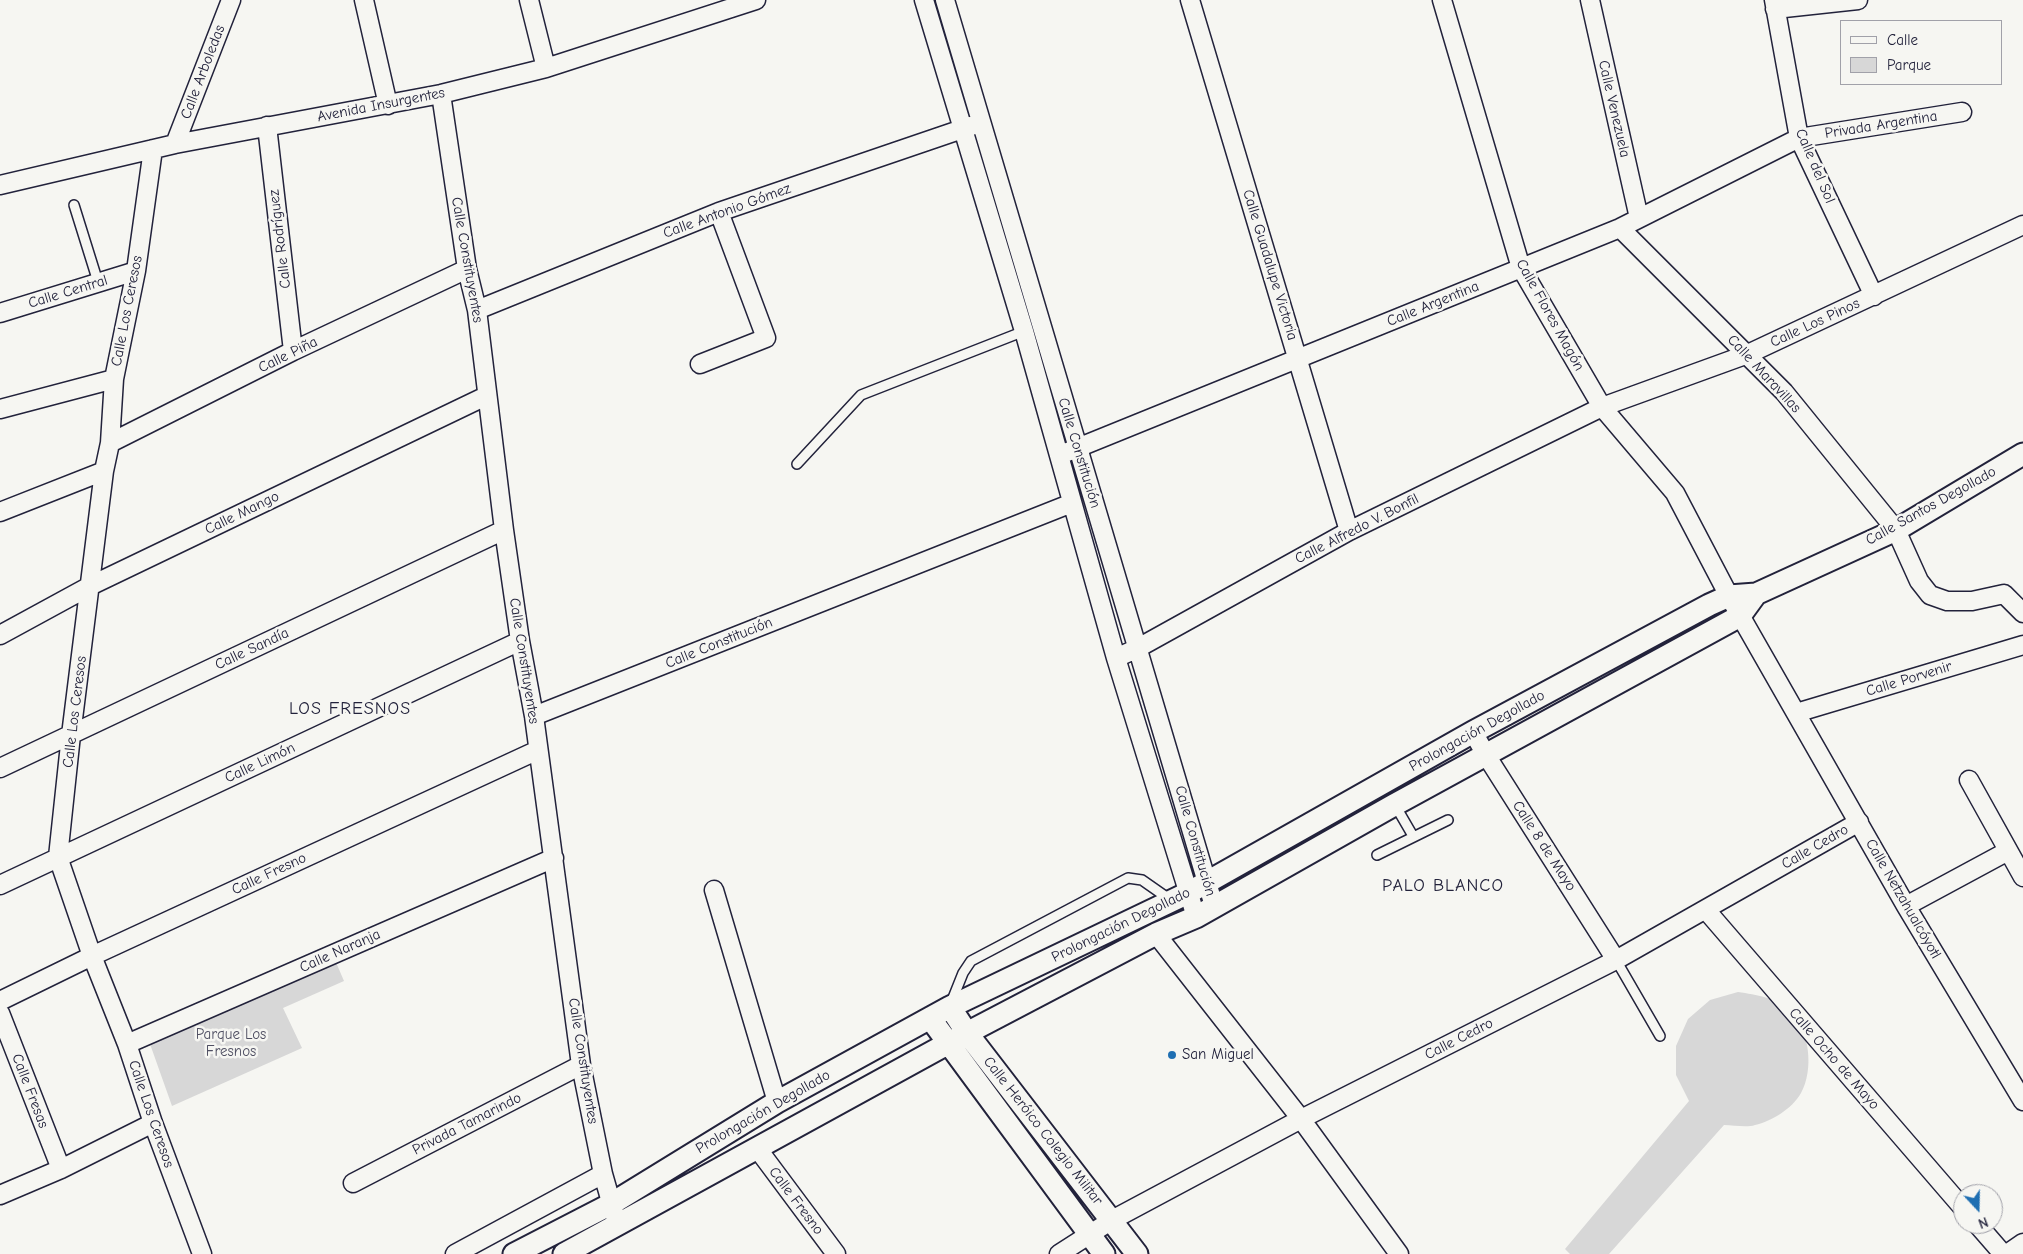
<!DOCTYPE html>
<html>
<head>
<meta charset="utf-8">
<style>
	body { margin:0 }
	#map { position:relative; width:2023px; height:1254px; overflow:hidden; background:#f6f6f2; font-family:"Comic Neue",sans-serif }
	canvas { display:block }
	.legend { position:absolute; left:1840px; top:20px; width:162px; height:65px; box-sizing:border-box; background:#f6f6f2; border:1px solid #a1a1a9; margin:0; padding:6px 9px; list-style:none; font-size:15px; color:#22223b }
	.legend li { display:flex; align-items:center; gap:10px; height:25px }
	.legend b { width:25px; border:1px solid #a1a1a9 }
	.north { position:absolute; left:1953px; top:1184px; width:50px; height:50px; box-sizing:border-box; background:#f6f6f2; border:1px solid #a1a1a9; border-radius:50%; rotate:159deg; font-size:14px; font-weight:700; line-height:20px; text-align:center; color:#22223b }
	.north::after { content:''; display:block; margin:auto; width:18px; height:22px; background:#1f6fb2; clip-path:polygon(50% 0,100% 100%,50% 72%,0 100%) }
</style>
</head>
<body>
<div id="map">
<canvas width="2023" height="1254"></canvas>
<ul class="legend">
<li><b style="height:6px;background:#f6f6f2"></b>Calle</li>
<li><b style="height:14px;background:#d7d7d7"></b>Parque</li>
</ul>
<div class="north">N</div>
</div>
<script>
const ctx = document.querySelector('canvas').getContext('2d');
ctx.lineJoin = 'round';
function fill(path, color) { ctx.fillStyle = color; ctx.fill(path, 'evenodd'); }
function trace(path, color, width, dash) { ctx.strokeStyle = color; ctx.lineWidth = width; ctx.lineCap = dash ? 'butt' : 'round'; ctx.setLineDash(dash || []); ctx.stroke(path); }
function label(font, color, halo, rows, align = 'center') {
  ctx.font = font + ' "Comic Neue",sans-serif'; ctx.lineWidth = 5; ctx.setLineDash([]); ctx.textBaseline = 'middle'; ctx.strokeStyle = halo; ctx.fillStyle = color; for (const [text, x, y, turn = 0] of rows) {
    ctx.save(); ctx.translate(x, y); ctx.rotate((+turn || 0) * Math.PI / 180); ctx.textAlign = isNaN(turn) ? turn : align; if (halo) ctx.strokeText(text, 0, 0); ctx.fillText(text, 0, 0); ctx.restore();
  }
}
const green = new Path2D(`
	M335 960 344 981 283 1008 302 1048 172 1106 150 1044Z
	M1738 992C1757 995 1775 997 1790 1011 1810 1030 1814 1070 1801 1093 1792 1109 1772 1121 1755 1125 1746 1128 1734 1125 1724 1125L1609 1254H1570L1565 1249 1689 1101 1676 1075V1046L1688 1019 1710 1000Z`);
const service = new Path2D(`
	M74 205 98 282
	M797 464 861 395 1027 330
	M1395 805 1413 836
	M1377 855 1448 820
	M1616 960 1660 1036
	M951 1003 963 973 971 961 1128 878 1142 880 1172 901`);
const minor = new Path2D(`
	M364 0 388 105
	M529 0 546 68
	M924 0 1024 331 1116 658 1196 917
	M945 0 1214 906
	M1190 0 1349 531
	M1442 0 1521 268 1602 407 1675 493 1729 596 1906 906 2023 1101
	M1590 0 1639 218
	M1774 0 1799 138 1874 296
	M1775 9 1858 0
	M441 94 467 269 477 310 504 530 520 641 534 716 581 1065 603 1174 615 1216
	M267 126 293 351
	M175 144 231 0
	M153 149 136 271 114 379 110 443 104 471 71 735 58 857 92 956 127 1044 153 1123 202 1254
	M0 185 175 144 441 94 546 68 756 0
	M1620 228 1784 392 1896 530 1919 581 1930 595 1947 601H1972L2004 594 2023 613
	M477 310 719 212 974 125
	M0 313 136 271
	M700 364 766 338 719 212
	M0 409 114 379
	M110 443 293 351 467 269
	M1060 455 1620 228 1799 138 1962 112
	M0 512 104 471
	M0 635 90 586 486 396
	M1116 658 1138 648 1349 531 1602 407 1748 354 2023 225
	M1796 713 2023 645
	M534 716 1072 503
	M1473 732 1486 755 1616 960
	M0 768 504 530
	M1969 780 2023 877
	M0 885 520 641
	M714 890 777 1102
	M1906 906 2008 851
	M1706 910 1963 1208
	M1156 934 1301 1119 1399 1254
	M0 1001 92 956 538 750
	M0 1013 61 1169
	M127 1044 554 858
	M757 1148 836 1254
	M353 1183 581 1065
	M0 1195 61 1169 153 1123
	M1977 1224 2003 1254
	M455 1254 603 1174
	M1059 1254 1112 1220 1301 1119 1616 960 1859 822
	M2007 1254 2023 1243`);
const tertiary = new Path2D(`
	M950 1007 967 1033 1137 1254
	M930 1018 1104 1254
	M514 1254 611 1204 777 1102 950 1007 1188 893 1473 732 1709 605 1729 596 1756 594 1896 530 2023 454
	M564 1254 967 1033 1156 934 1196 917 1394 805 1740 616 1756 594`);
const markers = [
	[1172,1055,5,"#1f6fb2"]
];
const streetNames = [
	["Calle Arboledas",203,72,-69],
	["Avenida Insurgentes",381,105,-11],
	["Calle Venezuela",1614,109,77],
	["Privada Argentina",1881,125,-9],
	["Calle del Sol",1815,166,67],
	["Calle Antonio Gómez",727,211,-20],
	["Calle Rodríguez",280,239,-97],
	["Calle Constituyentes",467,260,80],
	["Calle Guadalupe Victoria",1270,265,73],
	["Calle Central",68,292,-17],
	["Calle Argentina",1433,304,-22],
	["Calle Los Ceresos",127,311,-79],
	["Calle Flores Magón",1550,315,61],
	["Calle Los Pinos",1815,323,-25],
	["Calle Piña",288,355,-26],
	["Calle Maravillas",1764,374,47],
	["Calle Constitución",1079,453,73],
	["Calle Santos Degollado",1931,506,-29],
	["Calle Mango",242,513,-26],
	["Calle Alfredo V. Bonfil",1357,529,-27],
	["Calle Constitución",719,643,-22],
	["Calle Sandía",252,649,-25],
	["Calle Constituyentes",524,661,81],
	["Calle Porvenir",1909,679,-17],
	["Calle Los Ceresos",75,712,-83],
	["Prolongación Degollado",1477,731,-29],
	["Calle Limón",260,763,-25],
	["Calle Constitución",1195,841,74],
	["Calle 8 de Mayo",1544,846,57],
	["Calle Cedro",1815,847,-30],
	["Calle Fresno",269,874,-25],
	["Calle Netzahualcóyotl",1903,899,60],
	["Prolongación Degollado",1121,925,-26],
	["Calle Naranja",340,951,-24],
	["Calle Cedro",1459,1039,-27],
	["Calle Ocho de Mayo",1834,1059,49],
	["Calle Constituyentes",583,1061,81],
	["Calle Fresas",30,1091,69],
	["Prolongación Degollado",763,1112,-30],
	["Calle Los Ceresos",151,1114,71],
	["Privada Tamarindo",467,1124,-27],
	["Calle Heróico Colegio Militar",1043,1131,52],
	["Calle Fresno",796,1201,53]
];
const parkNames = [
	["Parque Los",231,1035],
	["Fresnos",231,1052]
];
const poiNames = [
	["San Miguel",1182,1055]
];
const quarterNames = [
	["LOS FRESNOS",350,709],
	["PALO BLANCO",1443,886]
];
fill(green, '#d7d7d7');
trace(service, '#22223b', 12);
trace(minor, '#22223b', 21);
trace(tertiary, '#22223b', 25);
trace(service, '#f6f6f2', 9);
trace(minor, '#f6f6f2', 18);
trace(tertiary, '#f6f6f2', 21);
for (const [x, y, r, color] of markers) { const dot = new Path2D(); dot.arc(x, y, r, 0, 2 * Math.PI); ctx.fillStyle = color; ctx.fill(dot); trace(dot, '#f6f6f2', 2); }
label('15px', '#22223b', '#f6f6f2', streetNames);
label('15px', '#4f4f62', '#f6f6f2', parkNames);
label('15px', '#22223b', '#f6f6f2', poiNames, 'left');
ctx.letterSpacing = '1px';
label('18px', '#22223b', '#f6f6f2', quarterNames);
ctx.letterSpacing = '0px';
</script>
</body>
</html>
